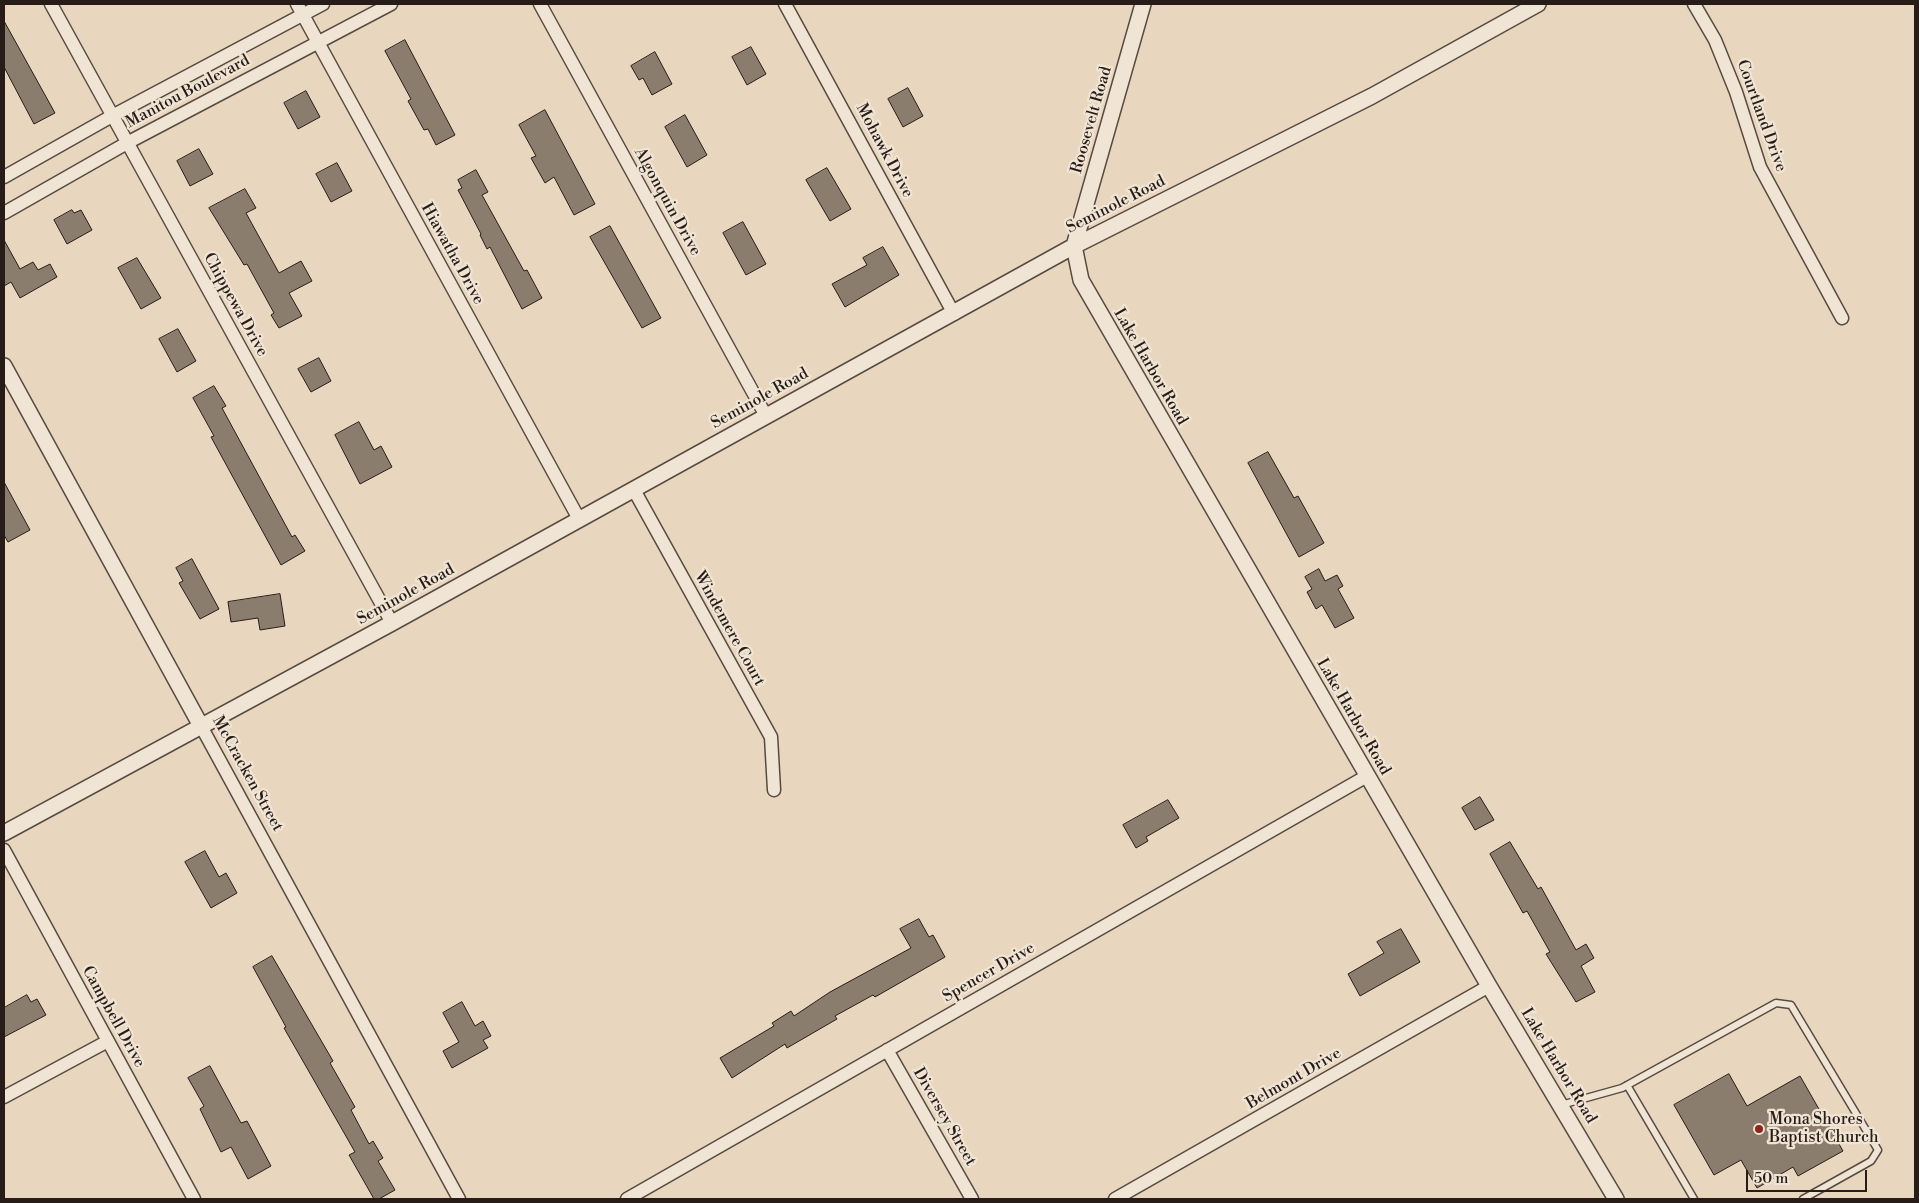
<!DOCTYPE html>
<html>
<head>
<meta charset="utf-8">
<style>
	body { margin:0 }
	#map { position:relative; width:1919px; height:1203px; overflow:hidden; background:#e8d7be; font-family:"Libre Bodoni",serif }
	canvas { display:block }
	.frame { position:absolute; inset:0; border:5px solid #271c17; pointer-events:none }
	.scale { position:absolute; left:1746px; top:1170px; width:121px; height:22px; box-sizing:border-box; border:2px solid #271c17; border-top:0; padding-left:6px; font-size:15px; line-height:18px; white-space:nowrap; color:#271c17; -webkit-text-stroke:4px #f0e5d5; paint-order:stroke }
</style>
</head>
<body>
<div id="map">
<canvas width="1919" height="1203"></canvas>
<div class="frame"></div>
<div class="scale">50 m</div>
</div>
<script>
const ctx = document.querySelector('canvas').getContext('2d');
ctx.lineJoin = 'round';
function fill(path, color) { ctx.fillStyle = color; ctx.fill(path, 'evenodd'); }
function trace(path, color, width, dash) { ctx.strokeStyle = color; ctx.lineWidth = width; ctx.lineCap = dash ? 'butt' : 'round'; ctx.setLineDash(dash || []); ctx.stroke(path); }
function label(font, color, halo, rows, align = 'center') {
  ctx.font = font + ' "Libre Bodoni",serif'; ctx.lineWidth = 4.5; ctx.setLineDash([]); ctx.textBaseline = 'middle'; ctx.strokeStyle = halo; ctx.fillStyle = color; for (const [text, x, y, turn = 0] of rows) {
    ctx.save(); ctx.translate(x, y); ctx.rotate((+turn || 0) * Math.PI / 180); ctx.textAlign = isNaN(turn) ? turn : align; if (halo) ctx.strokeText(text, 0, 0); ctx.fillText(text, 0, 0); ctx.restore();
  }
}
const building = new Path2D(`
	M4 21 55 113 34 124 4 67Z
	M405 40 455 135 436 145 428 129 424 130 408 101 411 99 385 51Z
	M751 47 766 74 747 85 732 57Z
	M655 52 672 84 652 95 643 78 639 80 631 66Z
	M908 88 923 116 903 127 888 99Z
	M306 91 320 117 298 129 284 103Z
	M545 110 595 204 574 215 554 177 545 183 531 158 536 156 519 125Z
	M685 115 707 155 687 167 665 127Z
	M199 149 213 174 190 186 177 161Z
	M337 163 352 191 331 202 316 174Z
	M827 168 851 209 830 221 806 180Z
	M476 170 488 192 482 195 524 271 527 270 542 298 522 309 490 247 487 249 480 235 481 234 458 190 462 188 458 180Z
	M245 189 256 208 246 213 279 273 301 261 312 281 289 293 302 316 279 328 271 315 274 313 247 264 244 265 209 208Z
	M72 210 74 213 81 210 92 230 67 244 54 220Z
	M743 222 766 264 746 275 723 233Z
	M610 226 661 318 642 328 590 237Z
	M4 240 20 269 33 262 38 270 50 264 57 277 20 298 11 282 4 286Z
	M883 247 899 275 845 307 832 284 867 265 863 258Z
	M137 258 161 298 141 309 118 268Z
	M178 329 196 361 177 372 159 339Z
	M319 358 331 381 311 392 298 369Z
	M214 386 226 406 222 408 292 537 295 535 305 551 281 565 211 437 214 436 193 398Z
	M359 422 374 450 381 446 392 467 360 484 335 435Z
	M1268 452 1294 498 1298 496 1324 543 1299 557 1248 463Z
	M4 482 30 530 8 542 4 535Z
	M192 559 219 609 200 619 179 583 183 581 176 568Z
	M1319 569 1325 581 1337 575 1343 586 1338 589 1354 618 1335 628 1322 605 1316 609 1307 592 1312 589 1305 577Z
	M280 594 285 626 260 630 258 618 231 622 228 602Z
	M1480 797 1494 820 1475 830 1462 808Z
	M1168 800 1179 818 1146 837 1148 841 1136 848 1123 825Z
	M1510 842 1538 889 1541 887 1576 950 1586 944 1594 958 1581 966 1595 992 1576 1002 1546 954 1550 952 1527 911 1523 913 1490 854Z
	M205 851 219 877 226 873 237 893 211 908 185 862Z
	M919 919 929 937 933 935 945 957 875 997 873 995 835 1016 837 1019 787 1048 785 1044 732 1078 720 1058 774 1026 772 1023 791 1011 794 1016 830 992 911 948 900 929Z
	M1401 929 1420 962 1360 996 1348 974 1384 953 1377 942Z
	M272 956 333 1061 330 1063 355 1107 351 1110 369 1144 373 1141 383 1158 378 1161 395 1190 379 1199H374L349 1155 355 1152 284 1028 286 1027 253 967Z
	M27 995 31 1002 37 999 46 1015 4 1037V1008Z
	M462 1002 475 1026 483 1021 491 1036 483 1040 488 1048 452 1068 443 1051 459 1042 443 1013Z
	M210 1066 241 1123 247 1121 271 1166 248 1179 231 1147 221 1152 200 1109 204 1106 188 1078Z
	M1729 1074 1747 1106 1800 1076 1843 1151 1798 1176 1793 1167 1757 1188 1741 1160 1714 1175 1674 1105Z`);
const service = new Path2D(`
	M1627 1085 1694 1199
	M1561 1105 1622 1088 1776 1003 1791 1005 1878 1150 1871 1161 1803 1199`);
const minor = new Path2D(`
	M51 4 392 623
	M297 4 579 519
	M540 4 766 416
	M785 4 954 314
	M1694 4 1715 40 1736 92 1760 167 1842 318
	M4 177 112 116 323 4
	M4 213 127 143 391 4
	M634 490 771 737 774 790
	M201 726 459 1199
	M4 850 194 1199
	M887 1050 972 1199
	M4 1097 108 1041
	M627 1199 1367 776
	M1115 1199 1489 986`);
const tertiary = new Path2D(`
	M1143 4 1074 246 1081 280 1489 986 1616 1199
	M4 366 201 726
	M4 833 392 623 1074 246 1372 96 1538 4`);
const markers = [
	[1759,1129,5,"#8f2418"]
];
const streetNames = [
	["Manitou Boulevard",188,92,-28],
	["Courtland Drive",1761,116,70],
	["Roosevelt Road",1092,120,-74],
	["Mohawk Drive",884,151,62],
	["Algonquin Drive",667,202,61],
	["Seminole Road",1116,205,-27],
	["Hiawatha Drive",452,254,61],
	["Chippewa Drive",235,305,61],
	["Lake Harbor Road",1150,367,60],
	["Seminole Road",760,399,-29],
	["Seminole Road",406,595,-29],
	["Windemere Court",729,629,61],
	["Lake Harbor Road",1353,717,60],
	["McCracken Street",247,774,61],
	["Spencer Drive",989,973,-30],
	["Campbell Drive",113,1017,61],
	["Lake Harbor Road",1558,1066,59],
	["Belmont Drive",1294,1079,-30],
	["Diversey Street",944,1117,60]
];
const poiNames = [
	["Mona Shores",1769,1120],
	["Baptist Church",1769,1138]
];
fill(building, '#8b7d6e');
trace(building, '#271c17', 1);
trace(service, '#574b41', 9);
trace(minor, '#574b41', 15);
trace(tertiary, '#574b41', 18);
trace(service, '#f0e5d5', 6);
trace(minor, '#f0e5d5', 12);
trace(tertiary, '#f0e5d5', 15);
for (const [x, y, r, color] of markers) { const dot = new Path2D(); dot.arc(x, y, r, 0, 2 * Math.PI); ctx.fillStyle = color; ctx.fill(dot); trace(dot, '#f0e5d5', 2); }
label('16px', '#271c17', '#f0e5d5', streetNames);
label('16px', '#271c17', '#f0e5d5', poiNames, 'left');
</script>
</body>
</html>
